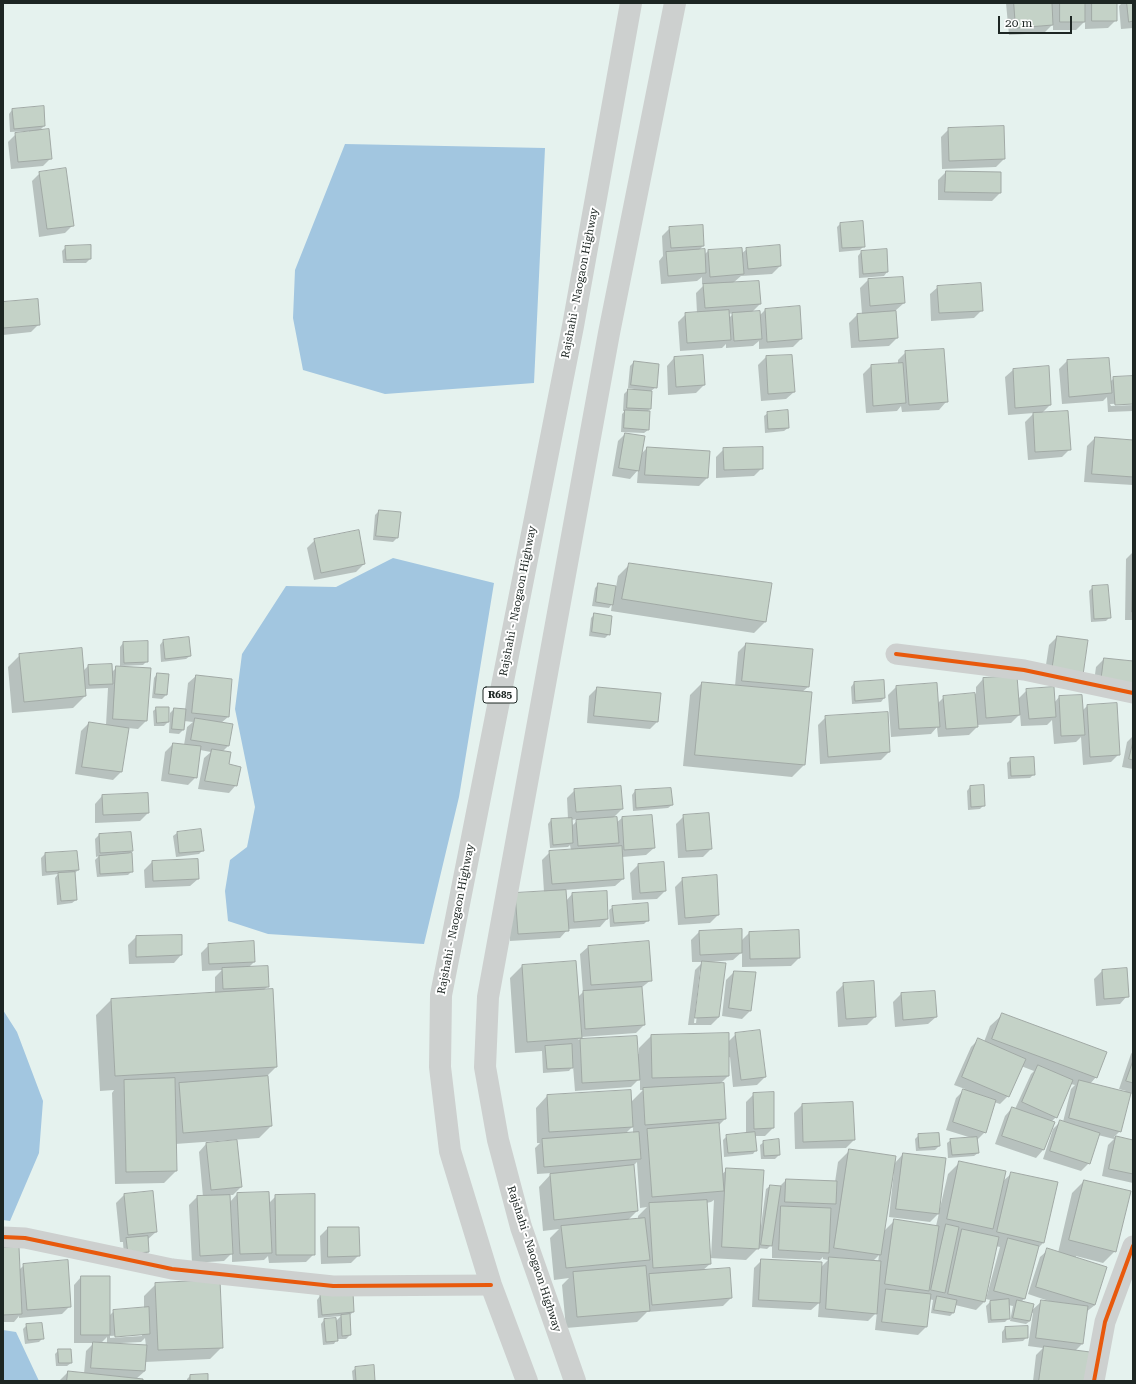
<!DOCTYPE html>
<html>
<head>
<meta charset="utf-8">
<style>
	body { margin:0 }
	#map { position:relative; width:1136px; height:1384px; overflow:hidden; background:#e5f2ee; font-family:"Roboto Serif",serif }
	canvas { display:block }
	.frame { position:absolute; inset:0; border:4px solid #1d2623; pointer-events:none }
	.scale { position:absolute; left:998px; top:16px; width:74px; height:18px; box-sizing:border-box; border:2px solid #1d2623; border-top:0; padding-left:5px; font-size:12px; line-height:14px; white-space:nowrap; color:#1d2623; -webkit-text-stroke:3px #fff; paint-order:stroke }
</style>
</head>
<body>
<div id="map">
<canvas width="1136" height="1384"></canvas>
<div class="frame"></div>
<div class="scale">20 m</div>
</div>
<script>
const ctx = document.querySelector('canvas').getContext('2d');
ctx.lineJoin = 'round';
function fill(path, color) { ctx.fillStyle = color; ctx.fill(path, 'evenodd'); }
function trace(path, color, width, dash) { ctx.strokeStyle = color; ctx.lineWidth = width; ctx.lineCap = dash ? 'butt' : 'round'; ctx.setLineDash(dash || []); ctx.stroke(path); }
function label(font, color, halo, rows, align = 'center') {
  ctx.font = font + ' "Roboto Serif",serif'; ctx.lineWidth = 4; ctx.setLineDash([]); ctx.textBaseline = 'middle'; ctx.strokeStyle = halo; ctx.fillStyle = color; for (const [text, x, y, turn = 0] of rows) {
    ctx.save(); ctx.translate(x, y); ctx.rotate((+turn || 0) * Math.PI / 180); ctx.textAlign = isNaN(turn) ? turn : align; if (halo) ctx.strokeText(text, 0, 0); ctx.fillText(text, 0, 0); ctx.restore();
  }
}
const water = new Path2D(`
	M345 144 545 148 534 383 385 394 303 370 293 318 295 270Z
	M393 558 494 583 459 797 424 944 268 934 228 921 225 891 230 860 247 847 255 807 235 709 242 654 286 586 336 587Z
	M3 1010 17 1032 43 1101 39 1153 10 1221 3 1220Z
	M3 1330 16 1332 39 1381H3Z`);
const shadow = new Path2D(`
	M1006 3H1116V20L1108 28 1085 29V21L1076 30H1053V24L1044 33 1009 35Z
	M1122 3H1133V28L1121 29 1119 6Z
	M12 110 44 126 39 131 51 158 43 166 11 169 8 142 16 134 29 132V131L10 132 9 114Z
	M949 129 1004 159 996 167 942 169 941 137Z
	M946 172 1000 173V193L992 201 938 200V180Z
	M40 173 73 225 65 233 39 237 32 181Z
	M840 224 864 246 860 250 839 252 837 227Z
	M670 228 703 246 698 251 704 255 708 251 741 254 747 249 780 266 772 274 741 276 733 283 758 282 760 304 751 313 760 315 765 310 801 339 793 347 759 349V341L753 346 726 348V344L722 348 680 351 678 322 686 314 697 313 696 293 705 284H702V277L697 281 661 284 659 261 663 256 662 236ZM734 313 728 319V314Z
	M90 246V259L86 263H63L62 251 66 247Z
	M886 251 887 272 884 276 859 278 858 256 861 252Z
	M868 280 904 303 895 311 897 338 889 346 851 348 849 323 857 315 862 314 860 288Z
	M938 287 982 310 974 318 931 321 930 294Z
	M3 303 39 324 31 332 3 335Z
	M906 352 946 402 939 410 902 412 901 406 897 411 866 413 863 374 871 366 898 364V360Z
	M766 357 794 392 786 399 761 401 758 365Z
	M674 358 704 385 696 393 668 395 667 366Z
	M1108 359 1110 382 1114 378 1133 377V403L1110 404 1111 406 1133 405V411L1108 412 1107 397 1103 401 1062 404 1059 369 1067 361Z
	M634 362 656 387 651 391 650 409 647 412 648 430 644 433 621 432 622 414 625 411H623L624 394 628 390 634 391V389L628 388 630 366Z
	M1048 367 1050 405 1041 414 1070 449 1062 457 1028 460 1025 422 1034 413 1008 415 1005 377 1013 370Z
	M768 413 788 428 784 431 765 433 764 416Z
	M626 433 640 455 647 448 707 478 699 486 637 483 638 470 630 479 612 476 618 441Z
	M1095 438 1133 441V485L1084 482 1087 446Z
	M724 449 762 468 754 476 716 478V457Z
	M379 511 397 538 393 542 373 540 375 515Z
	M315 540 364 564 356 572 314 580 307 548Z
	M1133 552V620H1125L1126 559Z
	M630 564 766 621 754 633 611 611 612 604 609 608 592 606 595 588 599 584 616 587 618 576Z
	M1093 587 1110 617 1106 621 1091 622 1089 591Z
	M595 614 609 634 605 638 589 636 591 618Z
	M1057 637 1087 641 1044 678 1049 645Z
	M163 641 190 656 186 659 161 662 160 645Z
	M123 643 147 661 143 665 120 666V647Z
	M746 644 808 687 802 692 804 765 792 777 683 766 690 695 702 683 735 686 738 652Z
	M20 655 83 671 88 666 112 672 117 667 150 669 146 721 138 729 128 728 121 772 113 780 75 774 81 731 89 723 106 725 108 688 85 689V696L73 708 12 713 8 667Z
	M1104 659 1133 662 1093 689 1096 667Z
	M157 674 166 695 162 699 152 698 154 678Z
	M196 676 228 717 221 723 228 746 222 752 236 785 229 793 198 789 204 758 211 752 200 750 196 777 188 785 161 781 165 752 173 744 184 745 187 727 193 722 184 721 183 730 179 734 169 733 170 713 174 709 185 710 188 683Z
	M983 679 1018 699 1027 690 1054 703 1059 697 1082 711 1087 706 1119 754 1111 762 1083 765 1081 737 1076 742 1054 744 1052 720 1047 725 1021 726 1020 714 1011 723 977 725V727L969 735 938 737 937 727 931 734 891 737 888 695 896 687 936 684 937 704 944 697 976 694V687Z
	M854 683 884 698 881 702 852 704 851 687Z
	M597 688 658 721 650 729 587 723 589 696Z
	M157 708 168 722 164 726H154L153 711Z
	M826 717 889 752 881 760 820 764 818 725Z
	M1133 736V769L1122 767 1127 742Z
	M1011 759 1034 774 1030 778 1008 779 1007 763Z
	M970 787 984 805 980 809 968 810 967 791Z
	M575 790 622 809 612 819 616 823 622 818 651 816 654 848 646 855 622 857 623 879 615 886 565 890 566 901 572 894 606 892 607 919 600 927 568 929 560 938 510 941 507 902 544 892 542 860 550 852 571 850 570 845 568 847 550 848 548 824 551 820 568 819 567 798ZM578 819 574 824 571 826V820Z
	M635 791 672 805 668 808 633 811 632 795Z
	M147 794 148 813 140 821 95 823V804L102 796Z
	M684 816 711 849 703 857 678 858 676 824Z
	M130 833 132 851 128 855 132 871 128 875 97 877 95 860 99 856 96 857 95 839 99 835Z
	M177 833 203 850 199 854 176 857 173 836Z
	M76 852 78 870 74 874 76 900 72 903 57 905 55 878 58 874 42 876 41 858 45 854Z
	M152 862 198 879 190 886 145 888 144 870Z
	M638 865 665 891 657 899 632 900 630 873Z
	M683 879 718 915 710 923 678 925 675 887Z
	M613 907 648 920 644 924 610 927 609 910Z
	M699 932 741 941 749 933 799 958 791 966 742 967V952L733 960 710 962 719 1017 711 1025H688L695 970 703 962H692L691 940ZM700 969H702L696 1023H694Z
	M136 937 181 955 174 963 129 964 128 945Z
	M209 945 254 962 248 968 268 986 263 991 276 1067 265 1078 271 1126 259 1138 175 1144 176 1171 164 1183 115 1184 112 1093 114 1090 100 1091 96 1015 111 1000 215 994V977L222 970 202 971 201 953Z
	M588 947 651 980 641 988 644 1025 636 1033 581 1037 578 1040 636 1037 637 1054H639V1048L651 1036 728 1034V1042L736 1034 765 1077 757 1085 733 1087 730 1057 728 1058V1076L720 1084 725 1119 718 1126 722 1174 727 1170 759 1226H761L766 1189 770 1186 779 1187 786 1180 835 1182 838 1162 850 1150 894 1164 903 1154 939 1208H940L948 1174 960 1162 1002 1182 1012 1173 1043 1243 1038 1248 1024 1299 1021 1302 1031 1311 1041 1302H1052L1028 1294 1040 1257 1048 1250 1058 1253 1072 1193 1084 1181 1115 1251 1103 1263 1076 1256V1258L1095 1305 1086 1312 1082 1344 1075 1351 1086 1381H1033L1036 1355 1043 1348 1028 1346 1033 1313 1031 1312 1030 1321 1026 1324 1010 1321 1013 1306 1008 1305 1009 1318 1005 1322 988 1323 986 1306 990 1302 995 1301 986 1299 1000 1247 996 1246 984 1302 976 1310 955 1305 953 1313 950 1316 931 1313 933 1300 929 1299 926 1327 918 1335 875 1330 877 1312 868 1321 818 1317 819 1303 811 1310 752 1307 754 1268 762 1260 821 1267 828 1260 823 1259V1257L820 1260 772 1258V1244L767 1249 758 1248 746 1260 709 1258 710 1264 702 1271 731 1298 723 1306 647 1312 637 1322 566 1328 562 1285 569 1278 554 1280 550 1238 559 1229 543 1231 539 1187 552 1173 537 1174 535 1148 540 1143H537L536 1108 547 1096 631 1102 643 1090H640V1078L631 1087 575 1091 573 1066 569 1071 543 1073 542 1051 515 1053 510 978 522 966 576 962 578 997 583 992 580 954ZM633 1126V1133L625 1134ZM637 1162 640 1208 647 1207 638 1216V1219L628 1220 637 1211 633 1166ZM892 1171H894L889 1217 930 1222 939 1213 936 1226 895 1220 883 1232ZM714 1200 711 1257H709L706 1203 711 1202ZM879 1255 878 1262 873 1261Z
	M1102 971 1127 996 1120 1004 1096 1006 1094 979Z
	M734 972 750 1011 742 1019 722 1016 726 980Z
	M844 984 875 1017 867 1025 838 1027 836 992Z
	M934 992 936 1017 928 1024 895 1027 893 1002 901 994Z
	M1002 1015 1096 1077 1090 1084 1125 1093 1126 1091 1119 1089 1131 1054 1133 1051V1094L1130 1093 1120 1131 1114 1137 1133 1141V1183L1102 1176 1108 1145 1114 1139 1098 1135 1089 1163 1081 1171 1043 1159 1053 1129 1061 1121 1063 1122 1071 1089 1075 1085 1071 1084 1056 1117 1051 1122 1043 1150 1036 1158 995 1144 1005 1116 1012 1108 1015 1109 1031 1074 1034 1071 1021 1066 1008 1096 1000 1104 994 1102 985 1132 977 1140 978 1153 974 1156 948 1158 947 1143 951 1140 972 1138 946 1130 956 1098 965 1089 954 1085 971 1047 979 1039 984 1042 990 1026Z
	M754 1094 773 1128 765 1136H755L756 1150 753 1154 724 1157 723 1140 727 1136 746 1134V1102Z
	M802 1105 854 1140 846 1148 795 1149 794 1113Z
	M919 1135 939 1146 935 1150 916 1151 915 1139Z
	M764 1142 779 1155 775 1159H761L760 1145Z
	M206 1144 241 1187 233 1195H229L230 1202 237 1194 269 1203 276 1196 314 1254 306 1262 269 1263 268 1256 264 1260 232 1262V1253L224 1261 192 1263 189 1205 197 1197H203L199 1152Z
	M124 1195 156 1232 147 1240 148 1252 144 1255 124 1257 123 1242H120L116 1203Z
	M328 1228 359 1255 351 1263 321 1264 320 1236Z
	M3 1249 19 1270 24 1265 70 1306 62 1314 19 1318V1316L14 1322H3Z
	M81 1277 109 1316 114 1311 144 1309V1296L156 1284 222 1347 210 1359 145 1362V1371L136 1379 142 1381H59L68 1372 84 1374 86 1351 94 1343H74V1285ZM142 1334V1336L110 1338V1336ZM107 1337V1344H100ZM145 1338 146 1346 121 1345V1343L141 1342Z
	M320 1296 353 1312 349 1316 350 1335 346 1339H337L334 1344 323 1345 321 1324 324 1320 336 1321 341 1316 318 1318 317 1300Z
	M27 1325 43 1338 39 1342 25 1344 23 1329Z
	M1005 1328 1027 1337 1023 1341 1002 1343V1332Z
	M59 1350 71 1363 67 1366H56L55 1354Z
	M356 1368 374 1381H353L352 1371Z
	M190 1376 207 1381H187V1379Z`);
const building = new Path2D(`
	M1014 3H1052L1053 25 1016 28Z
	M1060 3H1085V22H1060Z
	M1092 3H1117V21H1092Z
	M1127 3H1133V21L1129 22Z
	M44 106 45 126 14 129 12 109Z
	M1004 126 1005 159 949 161 948 128Z
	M49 129 52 159 18 162 15 133Z
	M66 168 74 226 47 229 39 172Z
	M946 171 1001 172V193L945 192Z
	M863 221 865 247 842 248 840 223Z
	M703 225 704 246 671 248 669 227Z
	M91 245V259L66 260 65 246Z
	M780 245 781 266 748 269 746 248Z
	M742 248 744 274 710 277 708 250Z
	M705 249 706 273 668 276 666 252Z
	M887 249 888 272 863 274 861 251Z
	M903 277 905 303 870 306 868 279Z
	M759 281 761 304 705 308 703 284Z
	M981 283 983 311 939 313 937 286Z
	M38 299 40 325 3 328V302Z
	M800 306 802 339 767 342 765 309Z
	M729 310 731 340 687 343 685 313Z
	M760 311 762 339 734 341 732 313Z
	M896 311 898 338 859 341 857 314Z
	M944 349 948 402 909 405 905 351Z
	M703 355 705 385 676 387 674 357Z
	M792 355 795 392 768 394 766 356Z
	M1109 358 1112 393 1069 397 1067 360Z
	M634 361 659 364 657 388 631 385Z
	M903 363 906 403 873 406 871 365Z
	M1049 366 1051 405 1015 408 1013 369Z
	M1133 376V404L1115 405 1113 377Z
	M628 389 652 391 651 409 627 408Z
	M625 410 650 411 649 430 624 428Z
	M788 410 789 428 768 429 767 412Z
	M1068 411 1071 450 1035 452 1033 413Z
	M625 433 645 436 639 471 619 468Z
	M1095 437 1133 440V477L1092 474Z
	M647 447 710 451 708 478 645 475Z
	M763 447V469L724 470 723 448Z
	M379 510 401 512 398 538 376 536Z
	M359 530 365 564 321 573 314 539Z
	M1133 556V612H1132Z
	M629 563 772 583 766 622 622 599Z
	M598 583 616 586 613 605 596 602Z
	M1108 585 1111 618 1094 619 1092 586Z
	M594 613 612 616 610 635 592 632Z
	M1057 636 1088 640 1083 675 1052 671Z
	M189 637 191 656 165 659 163 640Z
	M148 641V662L124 663 123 642Z
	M746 643 813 649 809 687 742 681Z
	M82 648 86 696 24 702 19 654Z
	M1104 658 1133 661V686L1101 682Z
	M112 664 113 684 89 685 88 665Z
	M116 666 151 668 147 721 113 719Z
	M157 673 169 674 167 695 155 694Z
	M196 675 232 679 229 717 192 713Z
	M1017 676 1020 715 986 718 983 678Z
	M884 680 885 698 855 701 854 682Z
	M702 682 812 692 805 765 695 755Z
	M937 683 940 727 899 729 896 686Z
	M597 687 661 693 658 722 594 716Z
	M1054 687 1056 717 1029 719 1026 689Z
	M975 693 978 727 946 729 943 696Z
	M1082 695 1085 735 1061 736 1059 696Z
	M1117 703 1120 755 1090 757 1087 705Z
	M156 707H169V722L157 723Z
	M174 708 186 709 184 730 172 729Z
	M888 712 890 752 828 757 825 716Z
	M195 718 233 724 229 746 191 740Z
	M89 722 129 728 122 772 82 767Z
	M1133 742V760L1129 759Z
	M173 743 201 746 197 778 169 774Z
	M212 749 231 752 229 764 241 767 237 786 205 781Z
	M1034 757 1035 775 1011 776 1010 758Z
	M984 785 985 806 971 807 970 786Z
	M621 786 623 809 576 812 574 789Z
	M671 788 673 805 636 808 635 790Z
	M148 793 149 813 103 815 102 795Z
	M709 813 712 849 686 851 683 815Z
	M652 815 655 848 624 850 622 817Z
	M617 817 619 843 578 846 576 820Z
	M572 818 573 843 553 845 551 819Z
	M201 829 204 851 179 853 177 832Z
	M131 832 133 851 100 853 99 834Z
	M622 846 624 879 552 884 549 851Z
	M77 851 79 870 46 872 45 853Z
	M132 853 133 872 100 874 99 856Z
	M198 859 199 879 153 881 152 861Z
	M664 862 666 891 640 893 638 864Z
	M75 872 77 900 61 901 58 873Z
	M717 875 719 915 685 918 682 878Z
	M566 890 569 931 518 934 515 893Z
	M607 891 608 919 574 922 572 893Z
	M648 903 649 921 614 923 612 906Z
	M742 929V953L700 955 699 931Z
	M799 930 800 958 750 959 749 932Z
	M182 935V955L136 957V936Z
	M254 941 255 962 209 964 208 944Z
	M649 941 652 981 591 985 588 946Z
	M576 961 582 1038 527 1042 522 965Z
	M702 961 726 963 719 1017 695 1018Z
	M268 966 269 987 223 989 222 968Z
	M1127 968 1129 997 1104 999 1102 970Z
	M734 971 756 972 751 1011 729 1008Z
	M874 981 876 1017 846 1019 843 983Z
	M642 987 645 1025 585 1029 583 991Z
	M273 989 277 1067 115 1076 111 999Z
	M935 991 937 1017 903 1020 901 993Z
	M1002 1013 1107 1052 1097 1078 992 1039Z
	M760 1030 766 1077 741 1080 735 1033Z
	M729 1033V1076L652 1078 651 1035Z
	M637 1036 640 1080 582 1083 580 1039Z
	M978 1038 1026 1059 1009 1097 962 1077Z
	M572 1044 573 1068 547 1069 545 1046Z
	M1133 1061V1083L1126 1081Z
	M1038 1065 1073 1080 1057 1118 1022 1102Z
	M268 1076 272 1126 183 1133 179 1083Z
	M175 1078 177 1171 126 1172 124 1080Z
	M1079 1080 1131 1093 1121 1132 1069 1118Z
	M724 1083 726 1119 645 1125 643 1088Z
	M963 1089 996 1100 986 1133 953 1122Z
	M631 1090 633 1127 549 1132 547 1095Z
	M774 1092V1128L754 1129 753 1093Z
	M853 1102 855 1140 803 1142 802 1104Z
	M1012 1107 1055 1122 1044 1150 1002 1136Z
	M1060 1120 1100 1133 1090 1164 1050 1151Z
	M719 1123 724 1191 652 1197 647 1129Z
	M639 1132 641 1159 544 1167 542 1139Z
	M755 1132 757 1151 728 1153 726 1135Z
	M939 1133 940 1146 919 1148 918 1134Z
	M1116 1136 1133 1140V1174L1109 1169Z
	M977 1137 979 1153 952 1155 950 1139Z
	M779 1139 780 1155 764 1156 763 1141Z
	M237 1140 242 1187 211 1190 206 1143Z
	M849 1149 896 1156 881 1255 834 1248Z
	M903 1153 946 1158 939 1214 896 1209Z
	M959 1161 1006 1171 993 1229 947 1219Z
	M634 1165 638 1211 554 1220 550 1174Z
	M726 1168 764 1170 759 1249 722 1247Z
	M1011 1172 1058 1182 1044 1243 997 1232Z
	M786 1179 837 1181 836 1204 785 1202Z
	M1084 1180 1131 1191 1116 1252 1069 1240Z
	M770 1185 781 1186 772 1246 761 1245Z
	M153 1191 157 1232 128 1235 124 1194Z
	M269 1192 272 1253 240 1254 237 1193Z
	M315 1194V1255H276L275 1195Z
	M230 1195 233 1254 200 1256 197 1196Z
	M707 1200 711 1264 653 1268 649 1203Z
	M781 1206 831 1208 829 1253 779 1250Z
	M645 1218 650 1260 566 1268 561 1226Z
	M894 1219 939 1226 929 1291 885 1284Z
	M946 1224 959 1227 945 1293 931 1290Z
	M328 1227H359L360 1256 328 1257Z
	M962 1229 999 1237 985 1302 948 1294Z
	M148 1236 149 1252 128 1254 126 1238Z
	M1008 1238 1039 1246 1025 1299 994 1291Z
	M19 1247 22 1314 3 1315V1248Z
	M1047 1248 1107 1267 1095 1305 1036 1287Z
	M829 1257 881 1261 877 1314 826 1309Z
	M761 1259 822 1262 820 1303 759 1300Z
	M68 1260 71 1307 27 1310 23 1264Z
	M646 1266 650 1311 577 1317 573 1272Z
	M730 1268 732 1298 652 1305 649 1274Z
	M81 1276H110V1335H81Z
	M220 1280 223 1348 158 1350 155 1283Z
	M886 1289 931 1294 927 1327 882 1322Z
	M353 1292 354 1312 322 1315 320 1295Z
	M937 1296 957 1300 954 1313 934 1310Z
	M1009 1299 1010 1319 991 1320 990 1301Z
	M1017 1300 1034 1304 1030 1321 1013 1318Z
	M1041 1300 1088 1306 1083 1344 1036 1338Z
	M149 1307 150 1334 115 1337 113 1310Z
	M350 1314 351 1335 342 1336 341 1315Z
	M336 1318 338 1341 326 1342 324 1319Z
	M42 1323 44 1339 28 1340 26 1324Z
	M1028 1326V1338L1006 1339 1005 1327Z
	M93 1342 147 1345 145 1371 91 1368Z
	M1044 1346 1090 1352 1087 1381H1039Z
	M58 1349H71L72 1363H59Z
	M374 1365 375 1381H356L355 1367Z
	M68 1371 143 1379V1381H67Z
	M208 1374V1381H190V1375Z`);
const minor = new Path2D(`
	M896 654 1024 670 1133 693
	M3 1237 25 1238 172 1269 333 1286 491 1285
	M1094 1381 1105 1322 1133 1246`);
const primary = new Path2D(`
	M527 1381 491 1285 450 1151 440 1067 441 995 573 326 631 3
	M575 1381 521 1227 498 1140 485 1067 488 997 609 333 675 3`);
const cycleway = new Path2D(`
	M896 654 1024 670 1133 693
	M3 1237 25 1238 172 1269 333 1286 491 1285
	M1094 1381 1105 1322 1133 1246`);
const shields = [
	[500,695,34]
];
const shieldNames = [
	["R685",500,695]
];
const streetNames = [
	["Rajshahi - Naogaon Highway",580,283,-79],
	["Rajshahi - Naogaon Highway",518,601,-79],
	["Rajshahi - Naogaon Highway",456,919,-79],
	["Rajshahi - Naogaon Highway",534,1259,72]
];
fill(water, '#a2c6e0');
fill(shadow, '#0003');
fill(building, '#c4d2c7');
trace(building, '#a1a9a5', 1);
trace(minor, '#cdd0cf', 21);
trace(primary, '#cdd0cf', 22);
trace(cycleway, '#e8590c', 4);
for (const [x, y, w] of shields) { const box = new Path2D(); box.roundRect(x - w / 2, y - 8, w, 16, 3); ctx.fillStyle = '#fff'; ctx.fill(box); trace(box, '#1d2623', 1); }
label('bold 10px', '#1d2623', null, shieldNames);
label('11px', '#1d2623', '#fff', streetNames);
</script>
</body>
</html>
